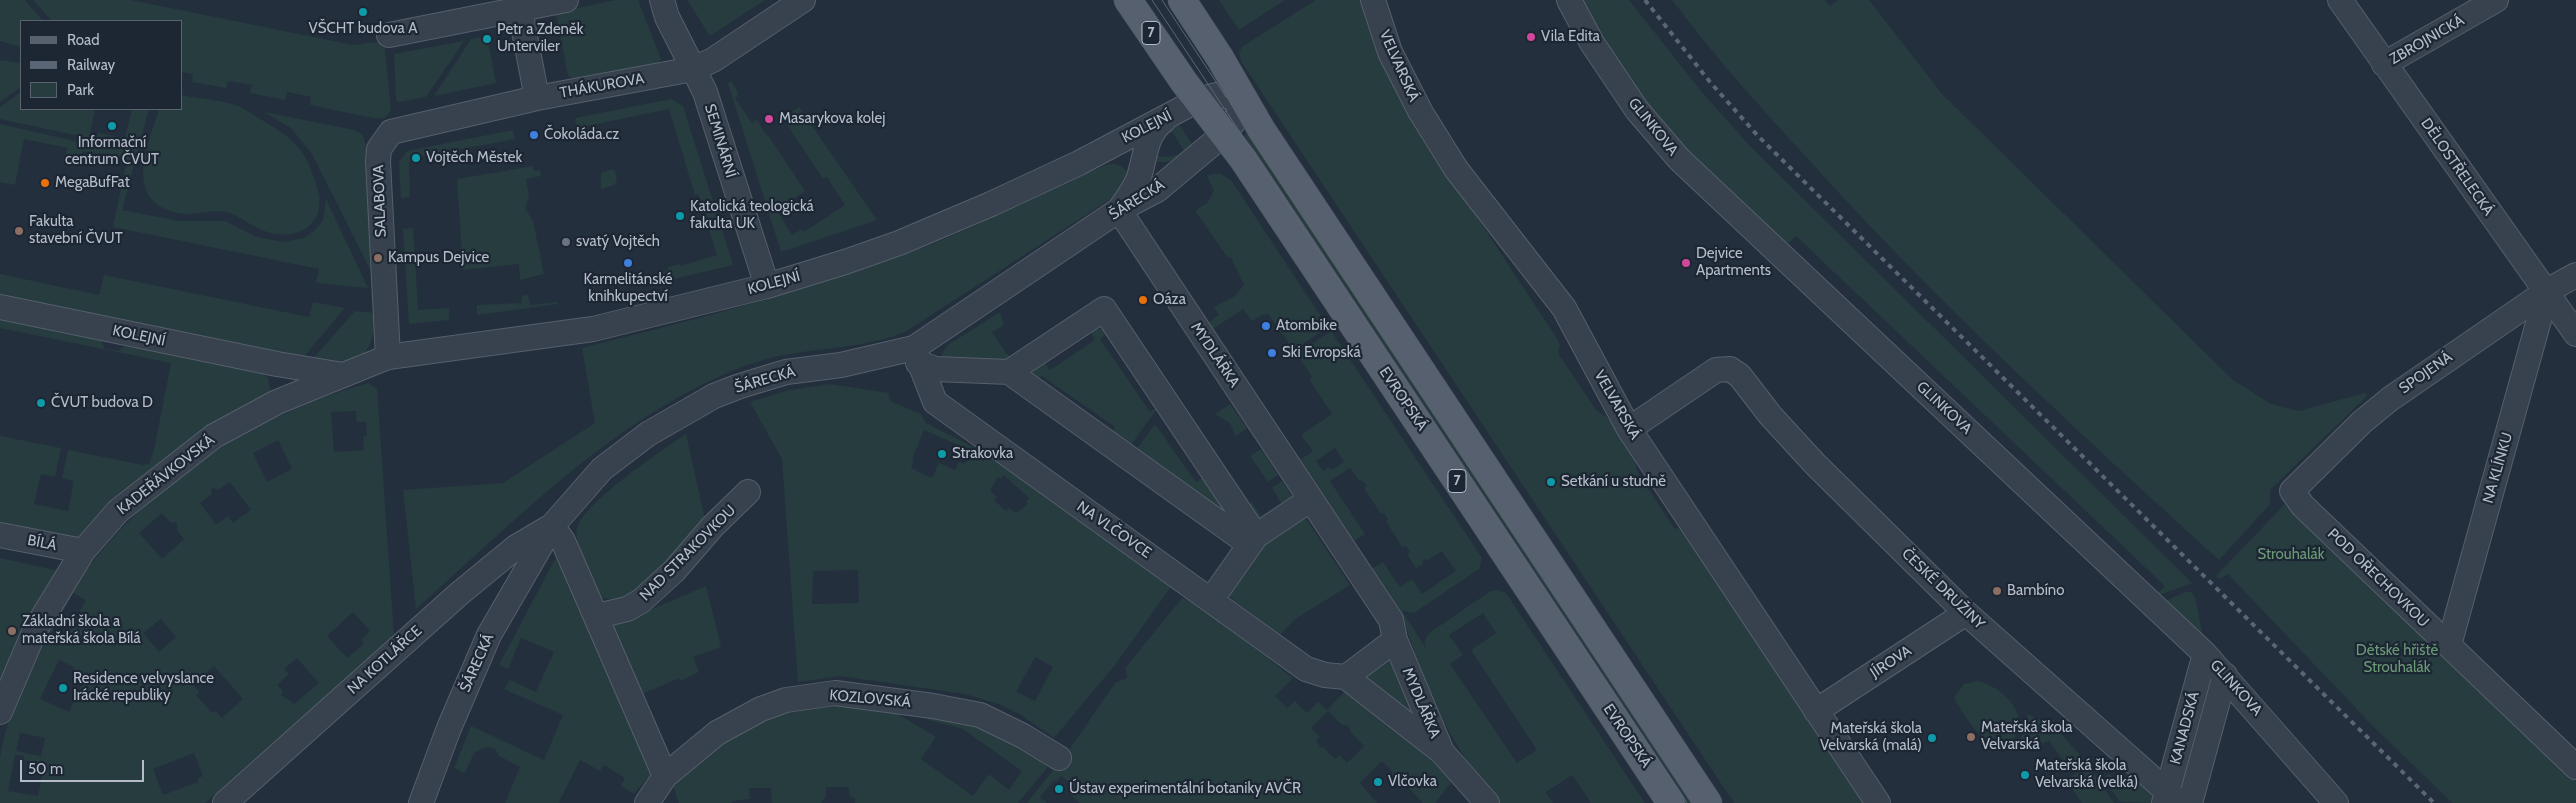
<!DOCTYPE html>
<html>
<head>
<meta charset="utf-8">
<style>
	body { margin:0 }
	#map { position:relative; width:2576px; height:803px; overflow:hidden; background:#242f3e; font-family:Cabin,sans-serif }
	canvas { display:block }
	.legend { position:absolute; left:20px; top:20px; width:162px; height:90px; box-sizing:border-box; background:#1d2633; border:1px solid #59626f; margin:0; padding:6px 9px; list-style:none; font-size:15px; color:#b4bcc9 }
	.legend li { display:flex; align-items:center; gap:10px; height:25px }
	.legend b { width:25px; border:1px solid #59626f }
	.scale { position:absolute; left:20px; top:760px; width:124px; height:22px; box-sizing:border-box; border:2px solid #b4bcc9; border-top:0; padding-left:6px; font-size:15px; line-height:18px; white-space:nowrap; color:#b4bcc9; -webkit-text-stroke:4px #1d2633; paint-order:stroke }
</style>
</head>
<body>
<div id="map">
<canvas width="2576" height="803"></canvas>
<ul class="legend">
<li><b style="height:6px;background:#56606e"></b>Road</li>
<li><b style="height:6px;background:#5a6575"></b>Railway</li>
<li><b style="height:14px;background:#263c3f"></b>Park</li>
</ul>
<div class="scale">50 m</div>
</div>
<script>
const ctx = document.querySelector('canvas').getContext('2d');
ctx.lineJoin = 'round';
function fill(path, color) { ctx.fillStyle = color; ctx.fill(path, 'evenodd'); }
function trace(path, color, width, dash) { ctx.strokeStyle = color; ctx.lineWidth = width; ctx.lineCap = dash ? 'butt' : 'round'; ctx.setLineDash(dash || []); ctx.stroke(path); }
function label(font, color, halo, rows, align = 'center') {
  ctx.font = font + ' Cabin,sans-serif'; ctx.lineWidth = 4.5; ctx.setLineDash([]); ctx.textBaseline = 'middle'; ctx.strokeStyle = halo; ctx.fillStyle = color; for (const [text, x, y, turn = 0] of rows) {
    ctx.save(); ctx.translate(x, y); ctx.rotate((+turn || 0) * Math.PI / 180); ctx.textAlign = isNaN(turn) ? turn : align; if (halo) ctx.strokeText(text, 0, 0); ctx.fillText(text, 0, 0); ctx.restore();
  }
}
const green = new Path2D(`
	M0 0H25L43 21H21V47L0 41Z
	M33 0H131L353 45 384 41 391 110 385 118H373L310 105 311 97 287 92 285 100 250 93 252 85 228 81 226 88 192 82 193 74 181 72V21H52Z
	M615 0H638L661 59 657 63 574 79 568 76 556 13Z
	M687 0H765L710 36Z
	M1219 0H1285L1239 30Z
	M1316 0H1360L1387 73 1405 108 1556 337 1560 345 1558 353 1596 410 1614 423 1634 455 1637 471 1674 528 1684 530 1866 803H1734L1241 61 1239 52 1243 46Z
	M1579 0H1629L1701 91 1749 145 2192 583 2154 597 2165 586 1796 236 1782 249 1685 153 1637 95Z
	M1672 0H1825L1830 6 1838 0H1869L1942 94 2233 380 2271 404 2299 411 2365 393 2367 396 2270 490V504L2219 560C2077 431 1936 301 1808 159 1761 108 1714 56 1672 0Z
	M487 36 496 83 434 96 471 39Z
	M464 41 426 97 399 102 396 100 394 54Z
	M0 60 21 63V87L0 102Z
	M731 81 739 94 735 98 752 123 757 120 767 136 768 135 805 191 786 204 787 207 778 213 792 235 802 229 804 232 845 205 827 177 823 179 786 123 790 121 786 116 799 107 877 220 781 252 728 83Z
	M21 92V109H95L89 138 0 119V107Z
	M181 95C200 99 224 100 241 107 247 110 254 116 260 119 287 134 305 147 314 178 317 187 321 198 319 208 317 222 305 232 291 234 258 239 243 212 220 211 206 211 192 216 178 213 122 201 148 146 159 109H181Z
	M671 99 683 106 733 265 661 282 639 285 638 280 668 270V267L680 264 681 266 717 255 698 194 695 195 669 109 577 128 575 118Z
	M132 109H149L122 210 179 221H225L257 237 284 242 304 238 315 230 323 220 326 199 368 288 316 283 319 269 113 227 127 160 82 151V160L65 157 68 148 24 139 15 185 0 182V124L96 146 98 133 125 138Z
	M264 112 354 130 363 135 366 146 376 281 312 154 291 128Z
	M1178 123 1195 148C1181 158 1170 165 1153 161L1159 135ZM1169 133H1173L1184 151C1176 156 1165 159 1156 155L1161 139Z
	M513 130 515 139 414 158 409 163 410 197 401 198 399 162 407 151Z
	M1252 130 1699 803H1681L1239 139Z
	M1106 165C1116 163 1122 165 1128 173L1126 189 905 332C855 352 800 346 750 364 618 413 519 518 416 609L403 490 503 483 595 423 582 348C701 318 820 288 934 243 992 220 1047 188 1106 165Z
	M533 166 534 171 540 170 541 176 526 179 529 197 525 208 533 221 544 274 520 280 519 264 463 270 457 179Z
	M611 169 615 171 617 180 614 185 601 189V173Z
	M1219 173 1231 180 1328 327 1294 350 1268 314 1262 315 1252 321 1243 309 1213 329 1209 322 1219 315 1214 307 1235 296 1244 285 1231 257 1228 258 1195 211 1208 202 1214 191 1207 175Z
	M413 228 418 310 449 308V320L409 324 403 229Z
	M0 274 99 295 104 275 309 317 313 302 345 308 301 360 0 299Z
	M528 295 530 305 558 302V304L477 315V305L522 303V296Z
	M355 311 376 313C375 337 369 362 340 366 330 367 319 364 309 363Z
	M1000 312 1004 325 992 332 1006 353 1013 358 1010 362 939 365 943 352 948 345Z
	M0 318 96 337 103 343 104 349 119 351 122 347 132 344 257 370 268 378 271 393 75 542 0 528V436L61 448 55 477 41 474 34 504 68 511 74 481 62 478 68 450 143 465 149 464 154 450 171 363 0 328Z
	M1092 327 1109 331 1100 339 1150 412 1159 406 1125 453 1107 439 1115 427 1042 376 1028 383 1024 366 1043 360 1050 370 1095 340 1089 329Z
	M1331 331 1482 558 1479 569 1414 613 1402 611 1426 648 1425 640 1429 633 1491 591 1498 590 1506 593 1645 803H1591L1572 775 1546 792 1553 803H1499L1468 763 1451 735 1431 698 1399 608 1372 569 1383 562 1400 587 1412 579 1422 594 1456 571 1442 551 1428 560 1426 559 1422 561 1423 564 1416 568 1407 554 1410 552 1406 546 1402 547 1386 521 1388 519 1384 513 1381 514 1364 488 1367 486 1362 480 1359 481 1350 468 1330 481 1365 534 1354 541 1300 460 1313 451 1301 435 1332 414 1309 379 1312 377 1297 354ZM1335 448 1344 462 1332 470 1329 467 1323 471 1316 461ZM1483 613 1496 633 1471 650 1537 750 1517 763 1450 664 1463 655 1449 635Z
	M368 383 377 389 394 635 205 803H0C0 788 0 772 0 758 4 728 17 699 28 671 90 525 217 426 368 383ZM356 411 357 422H366L367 436 363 437 364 450 334 452 331 412ZM278 440 292 469 267 482 253 453ZM230 482 251 510 233 523 228 516 216 525 200 503 211 495 212 488 218 490ZM162 513 170 522 177 523V530L184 539 162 559 139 533ZM73 593 86 600 63 643 50 636ZM353 612 370 631 361 640 364 644 347 658 327 636ZM161 619 176 637 159 652 143 633ZM297 658 319 683 294 704 281 695 283 691 277 685 289 674 284 669ZM59 660 74 667 72 671 85 678 69 712 40 699ZM214 666 243 699 222 718 216 711 212 713 196 695 199 692 193 685ZM20 733 45 738 41 756 16 751ZM194 753 203 776 198 778V782L163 795 153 769ZM15 755 24 756V760L45 764 38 796 8 791Z
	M830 384 889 393 890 401 921 414 926 423 995 458 1171 587 1115 665 1054 738 1021 715 999 704 965 694 840 676 798 682 782 459 750 402 789 390ZM924 430 965 448 973 458 963 464 959 462 955 470 939 463 932 478 911 468 914 460 912 459ZM1004 475 1029 498 1026 502 1028 504 1016 513 1009 508 1006 511 994 500 997 497 990 491 998 477 1001 479ZM858 570 859 603 812 604 813 571ZM1035 657 1053 667 1035 701 1016 692Z
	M1230 404 1247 428 1236 436 1230 423 1215 414Z
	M1155 424 1196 482 1208 474 1244 534 1133 454Z
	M686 434 707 528 659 578 622 601 599 597C588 582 571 543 578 525 589 500 661 450 686 434Z
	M1261 449 1278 475 1268 482 1250 456Z
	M1282 481 1297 503 1262 526 1243 508 1252 502 1261 516 1281 503 1272 488Z
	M2285 504 2576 781V803H2452L2373 726 2228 574 2219 579 2216 576Z
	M1305 517 1350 585 1294 620 1280 635 1222 591 1251 552Z
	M0 558 60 571 0 688Z
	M555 559 564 560 654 770 634 794 621 786 625 778 604 765 600 771 580 760 559 802 560 803H505L520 767 499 756 495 749 487 747 474 753 465 773 454 768 471 726 544 760 563 715 504 689 510 680 536 692 554 652 521 638 508 669 499 665Z
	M706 586 721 647 693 657 699 672 680 681 679 678 638 696 610 627Z
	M2185 592H2191L2195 597 2203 637 2157 605Z
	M1182 598 1200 606 1293 678 1275 696 1287 708 1295 701 1307 713 1318 702 1327 710 1346 690H1351L1454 779 1435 803H1423L1403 782 1398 784 1389 775 1393 772 1382 761 1360 783 1377 803H1080L1070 794 1074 786 1061 776 1056 781 1054 780 1040 797 1047 803H1027L1069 750 1115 683 1127 678 1126 667ZM1328 711 1341 724 1348 726 1351 733 1364 746 1347 763 1340 755 1335 759 1323 747 1321 748 1316 740 1320 737 1311 728Z
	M1388 654 1414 714 1413 716 1367 685 1363 671Z
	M1979 681C2000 687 2021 706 2021 729L2012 740C1982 752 1967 718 1954 698L1964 684Z
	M841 702 883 705 936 737 921 759 973 796 989 774 1009 790 1022 771 963 729 928 720 921 709 972 720 1046 758 1047 768 1018 803H855V799L849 795V787H826V796L821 803H772L771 788H749L750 799 732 801V803H679L673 785 717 745 781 712Z
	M2028 714 2056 728 2086 762 2071 772 2049 740 2042 744 2037 736 2016 749 2013 745 2023 735Z
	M2118 764 2154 798 2152 803 2120 802 2103 779 2109 774 2116 780 2119 777 2123 779 2127 774Z
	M2088 765 2114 803H2082L2066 780Z`);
const minor = new Path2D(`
	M518 0 537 98
	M662 0 667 17 705 92 767 286
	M1373 0 1390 52 1420 111 1456 169 1564 308 1629 429 1878 803
	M1569 0 1592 43 1637 110 1679 159 2205 654 2336 803
	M2340 0 2576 334
	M389 35 566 0
	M2384 64 2496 0
	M1119 210 1391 620 1395 640 1442 752
	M1119 210C1126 201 1133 191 1138 180 1146 158 1144 135 1164 120
	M2576 275 2547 291 2390 399 2362 422 2292 491 2303 506 2576 767
	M0 307 277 364 343 375
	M914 348 935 402 1306 669 1325 675 1346 677 1395 640
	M388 357 378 161 379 149 391 132 537 98 693 69 713 60 803 0
	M918 363 936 369 1009 372 1249 544
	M1009 372 1104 309 1256 536
	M1629 429 1716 370 1730 369 1740 376 1770 415 1815 464 1966 613 2180 803
	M552 526 563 541 665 776
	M0 535 83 551
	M1211 600 1256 536 1311 499
	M597 616 627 609 641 601 674 571 713 526 748 492
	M2449 645 2547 291
	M1346 677 1442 752 1487 803
	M1816 711 1966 613
	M0 712 35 630 83 551 118 511 214 436 277 402 388 357 593 329 767 286 845 262 899 243 991 204 1079 163 1198 100 1216 95 1243 99 1238 116 1225 133 1157 190 1119 210 914 348 841 365 786 372 740 386 714 396 648 434 602 469 552 526 489 635 449 728 421 803
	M225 803 460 593 516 547 550 527
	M647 803 665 776 717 733 761 709 786 700 835 693 933 706 980 715 1023 736 1059 758
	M2164 803 2205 654
	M2190 803 2225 675`);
const major = new Path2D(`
	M1128 0 1184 82 1243 159 1671 803
	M1182 0 1220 58 1261 129 1708 803`);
const tram = new Path2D(`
	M1152 0 1687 803
	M1162 0 1226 97`);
const rail = new Path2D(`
	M1645 0 1710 82 1758 136 2434 803`);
const markers = [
	[363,12,5,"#0f9aa8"],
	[1531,37,5,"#d1479c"],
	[487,39,5,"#0f9aa8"],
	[769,119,5,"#d1479c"],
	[112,126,5,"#0f9aa8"],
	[534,135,5,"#3f7fe0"],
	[416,158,5,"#0f9aa8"],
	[45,183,5,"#e8710a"],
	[680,216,5,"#0f9aa8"],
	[19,231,5,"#8d6e63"],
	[566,242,5,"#6b7280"],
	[378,258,5,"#8d6e63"],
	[628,263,5,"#3f7fe0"],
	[1686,263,5,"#d1479c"],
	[1143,300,5,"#e8710a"],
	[1266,326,5,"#3f7fe0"],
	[1272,353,5,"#3f7fe0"],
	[41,403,5,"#0f9aa8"],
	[942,454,5,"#0f9aa8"],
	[1551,482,5,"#0f9aa8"],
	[1997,591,5,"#8d6e63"],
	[12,631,5,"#8d6e63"],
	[63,688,5,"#0f9aa8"],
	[1971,737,5,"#8d6e63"],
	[1932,738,5,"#0f9aa8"],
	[2025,775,5,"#0f9aa8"],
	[1378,782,5,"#0f9aa8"],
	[1059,789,5,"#0f9aa8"]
];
const shields = [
	[1151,33,18],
	[1457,481,18]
];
const shieldNames = [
	["7",1151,33],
	["7",1457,481]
];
const poiNames = [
	["VŠCHT budova A",363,29,"center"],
	["Petr a Zdeněk",497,30],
	["Unterviler",497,47],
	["Vila Edita",1541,37],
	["Masarykova kolej",779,119],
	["Čokoláda.cz",544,135],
	["Informační",112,143,"center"],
	["centrum ČVUT",112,160,"center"],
	["Vojtěch Městek",426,158],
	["MegaBufFat",55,183],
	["Katolická teologická",690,207],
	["fakulta UK",690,224],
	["Fakulta",29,222],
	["stavební ČVUT",29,239],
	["svatý Vojtěch",576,242],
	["Dejvice",1696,254],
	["Apartments",1696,271],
	["Kampus Dejvice",388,258],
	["Karmelitánské",628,280,"center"],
	["knihkupectví",628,297,"center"],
	["Oáza",1153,300],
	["Atombike",1276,326],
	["Ski Evropská",1282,353],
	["ČVUT budova D",51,403],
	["Strakovka",952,454],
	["Setkání u studně",1561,482],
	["Bambíno",2007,591],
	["Základní škola a",22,622],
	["mateřská škola Bílá",22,639],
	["Residence velvyslance",73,679],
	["Irácké republiky",73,696],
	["Mateřská škola",1981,728],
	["Velvarská",1981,745],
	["Mateřská škola",1922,729,"right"],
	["Velvarská (malá)",1922,746,"right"],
	["Mateřská škola",2035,766],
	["Velvarská (velká)",2035,783],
	["Vlčovka",1388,782],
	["Ústav experimentální botaniky AVČR",1069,789]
];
const streetNames = [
	["ZBROJNICKÁ",2427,40,-30],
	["VELVARSKÁ",1399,66,66],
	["THÁKUROVA",602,86,-10],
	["KOLEJNÍ",1147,127,-27],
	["GLINKOVA",1653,127,51],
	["SEMINÁRNÍ",720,141,73],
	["DĚLOSTŘELECKÁ",2457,167,55],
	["ŠÁRECKÁ",1137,200,-32],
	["SALABOVA",380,201,-92],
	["KOLEJNÍ",774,283,-15],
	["KOLEJNÍ",139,336,12],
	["MYDLÁŘKA",1215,355,56],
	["SPOJENÁ",2426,373,-35],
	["ŠÁRECKÁ",765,380,-16],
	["EVROPSKÁ",1403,399,56],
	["VELVARSKÁ",1617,405,60],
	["GLINKOVA",1944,408,43],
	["NA KLÍNKU",2498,468,-74],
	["KADEŘÁVKOVSKÁ",166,475,-38],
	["NA VLČOVCE",1114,530,35],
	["BÍLÁ",42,543,11],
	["NAD STRAKOVKOU",688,553,-45],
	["POD OŘECHOVKOU",2378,578,44],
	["ČESKÉ DRUŽINY",1943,589,44],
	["NA KOTLÁŘCE",385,660,-42],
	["JÍROVA",1891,662,-33],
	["ŠÁRECKÁ",477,663,-66],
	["GLINKOVA",2236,688,48],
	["KOZLOVSKÁ",870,699,5],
	["MYDLÁŘKA",1421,703,67],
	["KANADSKÁ",2185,728,-75],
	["EVROPSKÁ",1627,736,56]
];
const parkNames = [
	["Strouhalák",2291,555],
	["Dětské hřiště",2397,651],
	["Strouhalák",2397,668]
];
fill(green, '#263c3f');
trace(minor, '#565f6c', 26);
trace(major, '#414a57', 29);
trace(minor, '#38414e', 24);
trace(major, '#56606e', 28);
trace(tram, '#5a6575', 1);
trace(rail, '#5a6575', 4, [5, 5]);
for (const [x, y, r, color] of markers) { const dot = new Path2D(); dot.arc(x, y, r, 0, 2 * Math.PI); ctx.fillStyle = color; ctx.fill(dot); trace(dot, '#1d2633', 2); }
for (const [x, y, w] of shields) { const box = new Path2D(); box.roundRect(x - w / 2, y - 11.5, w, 23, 4); ctx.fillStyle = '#1d2633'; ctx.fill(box); trace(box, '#b4bcc9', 1); }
label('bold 14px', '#b4bcc9', null, shieldNames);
label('15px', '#b4bcc9', '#1d2633', poiNames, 'left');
label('15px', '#b4bcc9', '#1d2633', streetNames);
label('15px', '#6b9a76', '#1d2633', parkNames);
</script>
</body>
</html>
